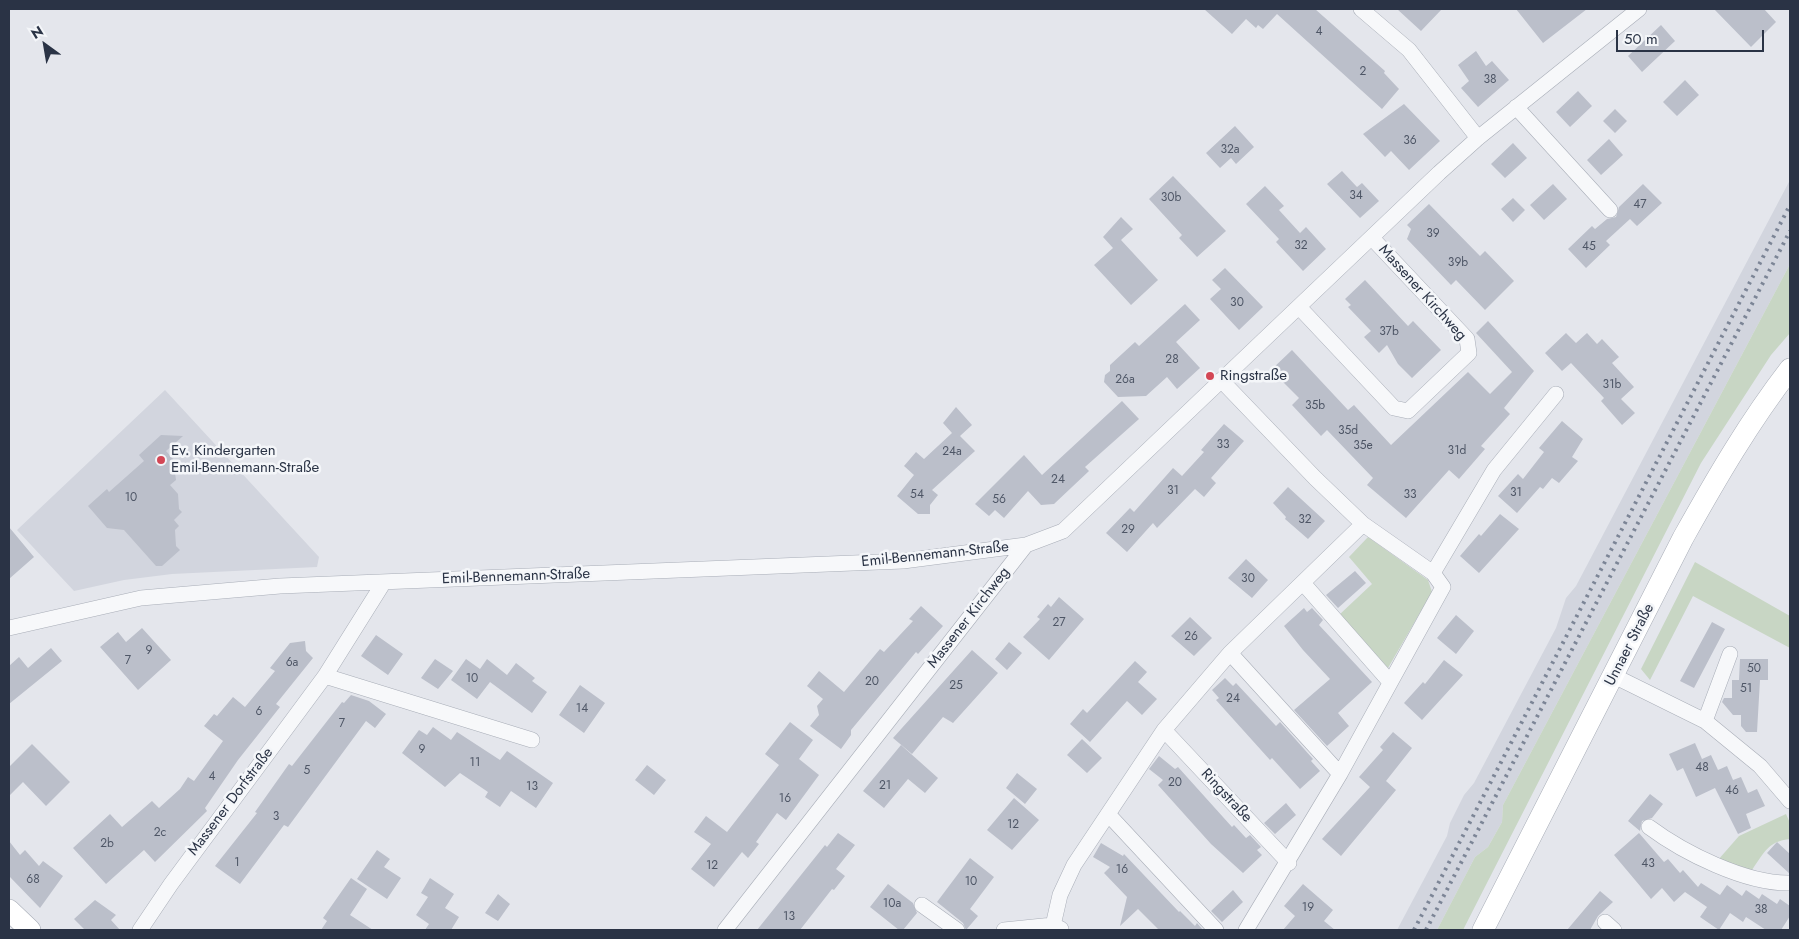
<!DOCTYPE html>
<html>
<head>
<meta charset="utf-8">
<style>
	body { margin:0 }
	#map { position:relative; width:1799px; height:939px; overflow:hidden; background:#e4e6ec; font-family:Jost,sans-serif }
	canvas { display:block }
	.frame { position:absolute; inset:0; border:10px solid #2a3345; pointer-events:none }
	.north { position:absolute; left:20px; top:20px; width:50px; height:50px; -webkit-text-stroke:4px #f4f6f9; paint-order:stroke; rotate:328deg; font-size:14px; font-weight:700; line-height:20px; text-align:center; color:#2a3345 }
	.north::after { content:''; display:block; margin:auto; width:18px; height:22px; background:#2a3345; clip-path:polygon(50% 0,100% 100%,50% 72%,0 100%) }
	.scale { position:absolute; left:1616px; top:30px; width:148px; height:22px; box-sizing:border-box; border:2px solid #2a3345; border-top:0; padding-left:6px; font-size:15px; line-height:18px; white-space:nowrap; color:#2a3345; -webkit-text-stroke:4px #f4f6f9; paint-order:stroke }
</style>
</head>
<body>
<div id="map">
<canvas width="1799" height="939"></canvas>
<div class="frame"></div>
<div class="north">N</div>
<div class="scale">50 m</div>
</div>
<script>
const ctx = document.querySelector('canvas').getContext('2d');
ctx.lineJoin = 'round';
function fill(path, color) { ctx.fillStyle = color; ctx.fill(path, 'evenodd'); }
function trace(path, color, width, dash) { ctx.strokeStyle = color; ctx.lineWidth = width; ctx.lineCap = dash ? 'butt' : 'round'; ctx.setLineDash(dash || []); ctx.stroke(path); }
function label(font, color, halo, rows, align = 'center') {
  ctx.font = font + ' Jost,sans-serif'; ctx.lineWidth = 5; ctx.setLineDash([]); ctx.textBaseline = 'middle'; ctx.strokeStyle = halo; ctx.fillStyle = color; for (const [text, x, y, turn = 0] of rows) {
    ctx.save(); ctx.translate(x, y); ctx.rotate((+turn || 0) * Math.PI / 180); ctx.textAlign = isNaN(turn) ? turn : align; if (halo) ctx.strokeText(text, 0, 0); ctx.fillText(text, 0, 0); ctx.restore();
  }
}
const built = new Path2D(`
	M1790 180V264L1503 805 1502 822 1488 847 1475 857 1437 930H1397L1447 836 1450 823 1464 795 1474 783 1556 628 1566 598 1576 586Z
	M165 390 319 557 317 567 172 574 124 580 74 591 17 530Z`);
const green = new Path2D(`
	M1790 264V333L1771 355 1701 463 1463 930H1437L1475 857 1488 847 1502 822 1503 805Z
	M1368 537 1428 580 1432 592 1388 668 1339 615 1372 584 1349 557Z
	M1695 562 1790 616V648L1693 596 1650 680 1641 669Z
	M1786 814 1790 823V839C1768 841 1764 853 1752 870L1718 860 1739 836Z`);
const building = new Path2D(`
	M1204 9H1315L1385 71 1384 73 1399 89 1382 109 1277 14 1263 29 1258 25 1256 28 1246 19 1232 34Z
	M1397 9H1442L1421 31Z
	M1516 9H1587L1543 43Z
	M1714 9H1764L1776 22 1751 47Z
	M1661 25 1675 41 1642 72 1628 56Z
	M1476 51 1486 66 1492 61 1509 80 1478 107 1461 88 1469 81 1458 65Z
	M1685 80 1699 95 1677 116 1663 102Z
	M1578 91 1592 106 1570 127 1556 112Z
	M1404 104 1440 141 1409 170 1391 151 1385 157 1363 134Z
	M1615 109 1627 121 1615 133 1603 121Z
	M1235 126 1254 147 1236 164 1231 158 1220 168 1206 153Z
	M1609 139 1623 155 1601 175 1587 160Z
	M1513 143 1527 158 1505 178 1491 164Z
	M1342 171 1357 187 1362 183 1379 201 1360 218 1327 184Z
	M1173 176 1226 231 1197 257 1179 238 1182 235 1149 199Z
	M1553 184 1567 199 1544 220 1530 205Z
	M1643 184 1662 203 1637 226 1630 219 1606 241 1610 245 1586 268 1568 249 1592 226 1595 229 1607 219 1616 217 1619 207Z
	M1265 186 1284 206 1279 210 1300 233 1306 227 1326 249 1303 271 1276 242 1279 239 1246 204Z
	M1513 198 1525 210 1513 222 1501 209Z
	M1429 204 1480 256 1485 251 1514 281 1485 310 1456 280 1451 285 1407 239 1411 229 1407 225Z
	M1121 217 1133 229 1121 240 1158 280 1131 305 1094 265 1113 248 1103 237Z
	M1225 268 1263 307 1239 330 1210 299 1221 289 1212 280Z
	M1365 280 1408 326 1413 321 1441 350 1412 378 1398 364 1387 345 1379 353 1364 337 1371 331 1348 307 1351 305 1345 299Z
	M1185 304 1200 320 1176 342 1200 368 1177 389 1167 377 1146 396 1118 397 1104 382 1105 375 1110 371V365L1135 342 1139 346Z
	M1488 321 1534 371 1504 408 1510 414 1481 446 1485 449 1459 479 1449 470 1406 518 1367 485 1373 478 1327 430 1321 436 1292 405 1299 398 1271 370 1292 350 1348 410 1354 405 1391 445 1468 372 1490 394 1512 372 1476 333Z
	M1566 333 1576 343 1587 333 1597 344 1602 339 1619 357 1612 363 1634 387 1621 399 1635 413 1622 425 1601 401 1604 398 1571 363 1562 371 1545 353Z
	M1122 401 1139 419 1085 467 1089 471 1054 504 1041 505 1028 491 1004 518 995 510 989 516 975 504 1024 455 1042 475Z
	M956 407 972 425 960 436 975 451 932 490 938 495 930 505V514H918L897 496 914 475 904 466 916 452 924 459 952 433 943 423Z
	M1562 421 1583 439 1572 457 1578 461 1559 483 1552 478 1543 489 1540 487 1517 513 1498 496 1518 474 1523 479 1544 452 1539 448Z
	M1224 424 1244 441 1211 478 1216 483 1204 497 1195 489 1157 528 1153 523 1127 552 1106 533 1130 508 1134 512 1173 468 1182 476 1204 452 1201 450Z
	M161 435 183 436 166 451 173 459 176 480 170 485 178 494 179 509 182 512 174 520 179 526 175 530 176 546 180 550 162 566H156L124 530 107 528 88 506 107 489 109 492 144 461 139 455Z
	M1288 487 1325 521 1308 539 1285 519 1286 517 1273 503Z
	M1500 514 1519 529 1479 573 1460 556 1479 534 1481 536Z
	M9 527 34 557 9 579Z
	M1246 559 1268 580 1252 598 1228 578Z
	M1355 571 1366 583 1338 608 1326 595Z
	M1059 597 1084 619 1049 660 1023 637 1040 619 1037 617 1048 604 1051 607Z
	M921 606 943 626 918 654 916 652 851 730V735L841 749 810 726 819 715 817 706 823 699 807 686 819 671 844 692 880 649 884 652 913 621 909 619Z
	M1304 608 1307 612 1312 608 1323 620 1319 625 1372 682 1338 713 1349 726 1327 746 1294 710 1330 679 1303 650 1284 626Z
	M1456 615 1474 631 1456 654 1437 638Z
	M1190 617 1212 638 1194 656 1171 636Z
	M1712 622 1725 629 1694 688 1680 681Z
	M142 628 171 660 138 690 100 647 118 632 126 642Z
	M376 635 403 654 388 675 361 656Z
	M305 641 306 651 313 658 276 704 280 707 238 760 205 808 207 811 155 862 144 850 106 884 73 848 110 814 122 827 152 801 159 808 180 789 188 777 194 781 223 741 204 726 214 714 217 716 233 697 245 707 275 671 270 668 290 643Z
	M1009 642 1022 653 1007 670 995 659Z
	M51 648 62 661 9 704V666L19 657 28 668Z
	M972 650 998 673 953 723 943 717 912 754 893 738Z
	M435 659 453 671 438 689 421 678Z
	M466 659 480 669 487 659 507 675 516 663 535 678 532 681 547 692 532 713 490 682 477 699 451 680Z
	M1740 659H1768V680H1760L1757 732H1746L1741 726V715H1733L1722 702 1724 698H1732V680H1739Z
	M1444 660 1463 675 1422 720 1404 703 1423 682 1425 684Z
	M1135 661 1147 672 1138 682 1157 699 1142 715 1127 701 1090 742 1070 724 1083 709 1087 713Z
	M1225 678 1233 686 1236 683 1276 726 1280 722 1313 759 1311 761 1320 771 1300 789 1272 758 1270 760 1216 700 1219 698 1212 690Z
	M580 685 605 703 584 733 559 715Z
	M351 695 369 701 386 714 375 728 366 721 288 827 284 825 240 884 215 866 257 813 255 812 289 764 292 766 342 702 344 703Z
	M790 722 813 740 799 759 819 775 786 820 777 813 756 842 759 844 748 858 742 852 714 887 691 869 711 844 694 832 706 816 727 832 779 765 765 754Z
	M433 727 451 740 457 732 500 760 507 751 553 783 536 808 511 791 500 807 485 797 488 792 460 773 445 787 402 753 419 730 427 735Z
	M1393 732 1412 748 1386 781 1396 790 1341 856 1322 839 1370 787 1359 777 1383 750 1380 747Z
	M1082 739 1102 758 1087 773 1067 755Z
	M1695 743 1702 759 1711 755 1718 770 1727 766 1733 780 1741 777 1748 793 1757 789 1765 806 1746 814 1751 828 1738 834 1715 788 1696 797 1683 768 1677 771 1669 754Z
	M32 744 70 782 46 806 23 782 9 796V767Z
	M901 745 938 778 925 793 908 779 884 808 863 791Z
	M1159 756 1175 769 1178 767 1232 827 1234 825 1246 838 1250 835 1261 847 1257 850 1262 855 1243 873 1211 844 1158 785 1163 780 1149 769Z
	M647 765 666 780 654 795 635 780Z
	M1017 773 1037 789 1025 804 1006 788Z
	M1650 794 1663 804 1652 818 1642 821 1640 831 1628 821Z
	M1014 798 1039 820 1012 850 987 830Z
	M1286 803 1296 815 1275 834 1264 823Z
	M838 833 855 845 836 869 845 876 834 890 832 889 800 930H757L825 845 827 847Z
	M1639 833 1664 862 1668 859 1680 873 1683 870 1698 887 1701 883 1720 895 1727 885 1742 896 1746 890 1759 899 1762 894 1777 904 1780 899 1790 906V916L1781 930H1766L1746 917 1743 922 1730 913 1719 930 1700 917 1707 907 1685 892 1674 902 1662 888 1651 899 1614 855Z
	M9 841 20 855 25 850 39 866 43 861 63 876 40 908 9 876Z
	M1777 842 1790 854V874L1767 853Z
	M1101 843 1123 856 1124 854 1179 912 1180 911 1195 926 1197 923 1203 930H1159L1138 909 1120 926 1127 897 1104 873 1110 867 1093 857Z
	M377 850 390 859 384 867 401 878 387 899 357 879Z
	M970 858 994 877 970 909 978 916 966 930 963 923 937 902Z
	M351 878 367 889 350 915 373 930H321L327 921 323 918Z
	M430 878 454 894 445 908 459 917 451 930H425L429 924 416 915 428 897 421 893Z
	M888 884 913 903 917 913 903 930H899L870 907Z
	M1303 884 1333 910 1324 921 1335 930H1283L1295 916 1284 906Z
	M1233 890 1243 902 1222 922 1211 911Z
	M1600 891 1613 902 1598 916 1590 930H1567Z
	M498 894 510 904 498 921 485 913Z
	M95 900 116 915 111 920 120 930H85L74 919Z`);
const street = new Path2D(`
	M1361 9 1409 50 1478 138
	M1516 107 1610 210
	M1299 307 1394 408 1408 411 1469 353 1467 339 1372 238
	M1363 524 1433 573
	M1303 583 1390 682
	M9 628 141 598 280 586 903 561 1026 545
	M1230 653 1340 774
	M325 676 532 740
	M1614 676 1705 721 1760 766 1790 801
	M1705 721 1730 654
	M1164 730 1289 863
	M1108 814 1216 930
	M1649 827C1684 853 1746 884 1790 883
	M922 905 957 930
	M1605 922 1614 930
	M140 930 171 884 325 676 384 582
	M725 930 1026 545 1063 531 1439 173 1478 138 1639 9
	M1004 930 1053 925 1061 929
	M1052 930 1060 895 1074 865 1164 730 1230 653 1363 524 1315 478 1221 380
	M1246 930 1340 774 1443 587 1433 573 1494 470 1556 394`);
const secondary = new Path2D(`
	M9 910 30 930
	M1483 930 1683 538C1716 479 1749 422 1790 369`);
const rail = new Path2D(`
	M1414 930 1790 205
	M1426 930 1790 231`);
const markers = [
	[1210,376,5,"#d34755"],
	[161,460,5,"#d34755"]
];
const numberNames = [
	["4",1319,32],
	["2",1363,72],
	["38",1490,80],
	["36",1410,141],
	["32a",1230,150],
	["34",1356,196],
	["30b",1171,198],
	["47",1640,205],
	["39",1433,234],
	["32",1301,246],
	["45",1589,247],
	["39b",1458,263],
	["30",1237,303],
	["37b",1389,332],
	["28",1172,360],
	["26a",1125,380],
	["31b",1612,385],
	["35b",1315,406],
	["35d",1348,431],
	["33",1223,445],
	["35e",1363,446],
	["31d",1457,451],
	["24a",952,452],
	["24",1058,480],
	["31",1173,491],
	["31",1516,493],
	["54",917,495],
	["33",1410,495],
	["10",131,498],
	["56",999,500],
	["32",1305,520],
	["29",1128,530],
	["30",1248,579],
	["27",1059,623],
	["26",1191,637],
	["9",149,651],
	["7",128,661],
	["6a",292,663],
	["50",1754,669],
	["10",472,679],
	["20",872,682],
	["25",956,686],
	["51",1746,689],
	["24",1233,699],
	["14",582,709],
	["6",259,712],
	["7",342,724],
	["9",422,750],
	["11",475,763],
	["48",1702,768],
	["5",307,771],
	["4",212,777],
	["20",1175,783],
	["21",885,786],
	["13",532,787],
	["46",1732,791],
	["16",785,799],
	["3",276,817],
	["12",1013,825],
	["2c",160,833],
	["2b",107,844],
	["1",237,863],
	["43",1648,864],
	["12",712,866],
	["16",1122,870],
	["68",33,880],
	["10",971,882],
	["10a",892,904],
	["19",1308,908],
	["38",1761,910],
	["13",789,917]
];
const streetNames = [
	["Massener Kirchweg",1422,293,48],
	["Emil-Bennemann-Straße",935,555,-6],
	["Emil-Bennemann-Straße",516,577,-2],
	["Massener Kirchweg",969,618,-52],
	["Unnaer Straße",1630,645,-63],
	["Ringstraße",1226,796,47],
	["Massener Dorfstraße",231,802,-53]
];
const poiNames = [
	["Ringstraße",1220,376],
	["Ev. Kindergarten",171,451],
	["Emil-Bennemann-Straße",171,468]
];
fill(built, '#d2d5de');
fill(green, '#c8d6c4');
fill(building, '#bbbfca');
trace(street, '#a8adb7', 16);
trace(secondary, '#a8adb7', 22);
trace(street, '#f7f8fa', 15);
trace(secondary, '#fff', 21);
trace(rail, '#7c8596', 4, [2.5, 5]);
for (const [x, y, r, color] of markers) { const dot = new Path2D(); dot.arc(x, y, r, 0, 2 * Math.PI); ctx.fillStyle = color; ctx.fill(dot); trace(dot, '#f4f6f9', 2); }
label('12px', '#4e5666', null, numberNames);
label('15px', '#2a3345', '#f4f6f9', streetNames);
label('15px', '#2a3345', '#f4f6f9', poiNames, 'left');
</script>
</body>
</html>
